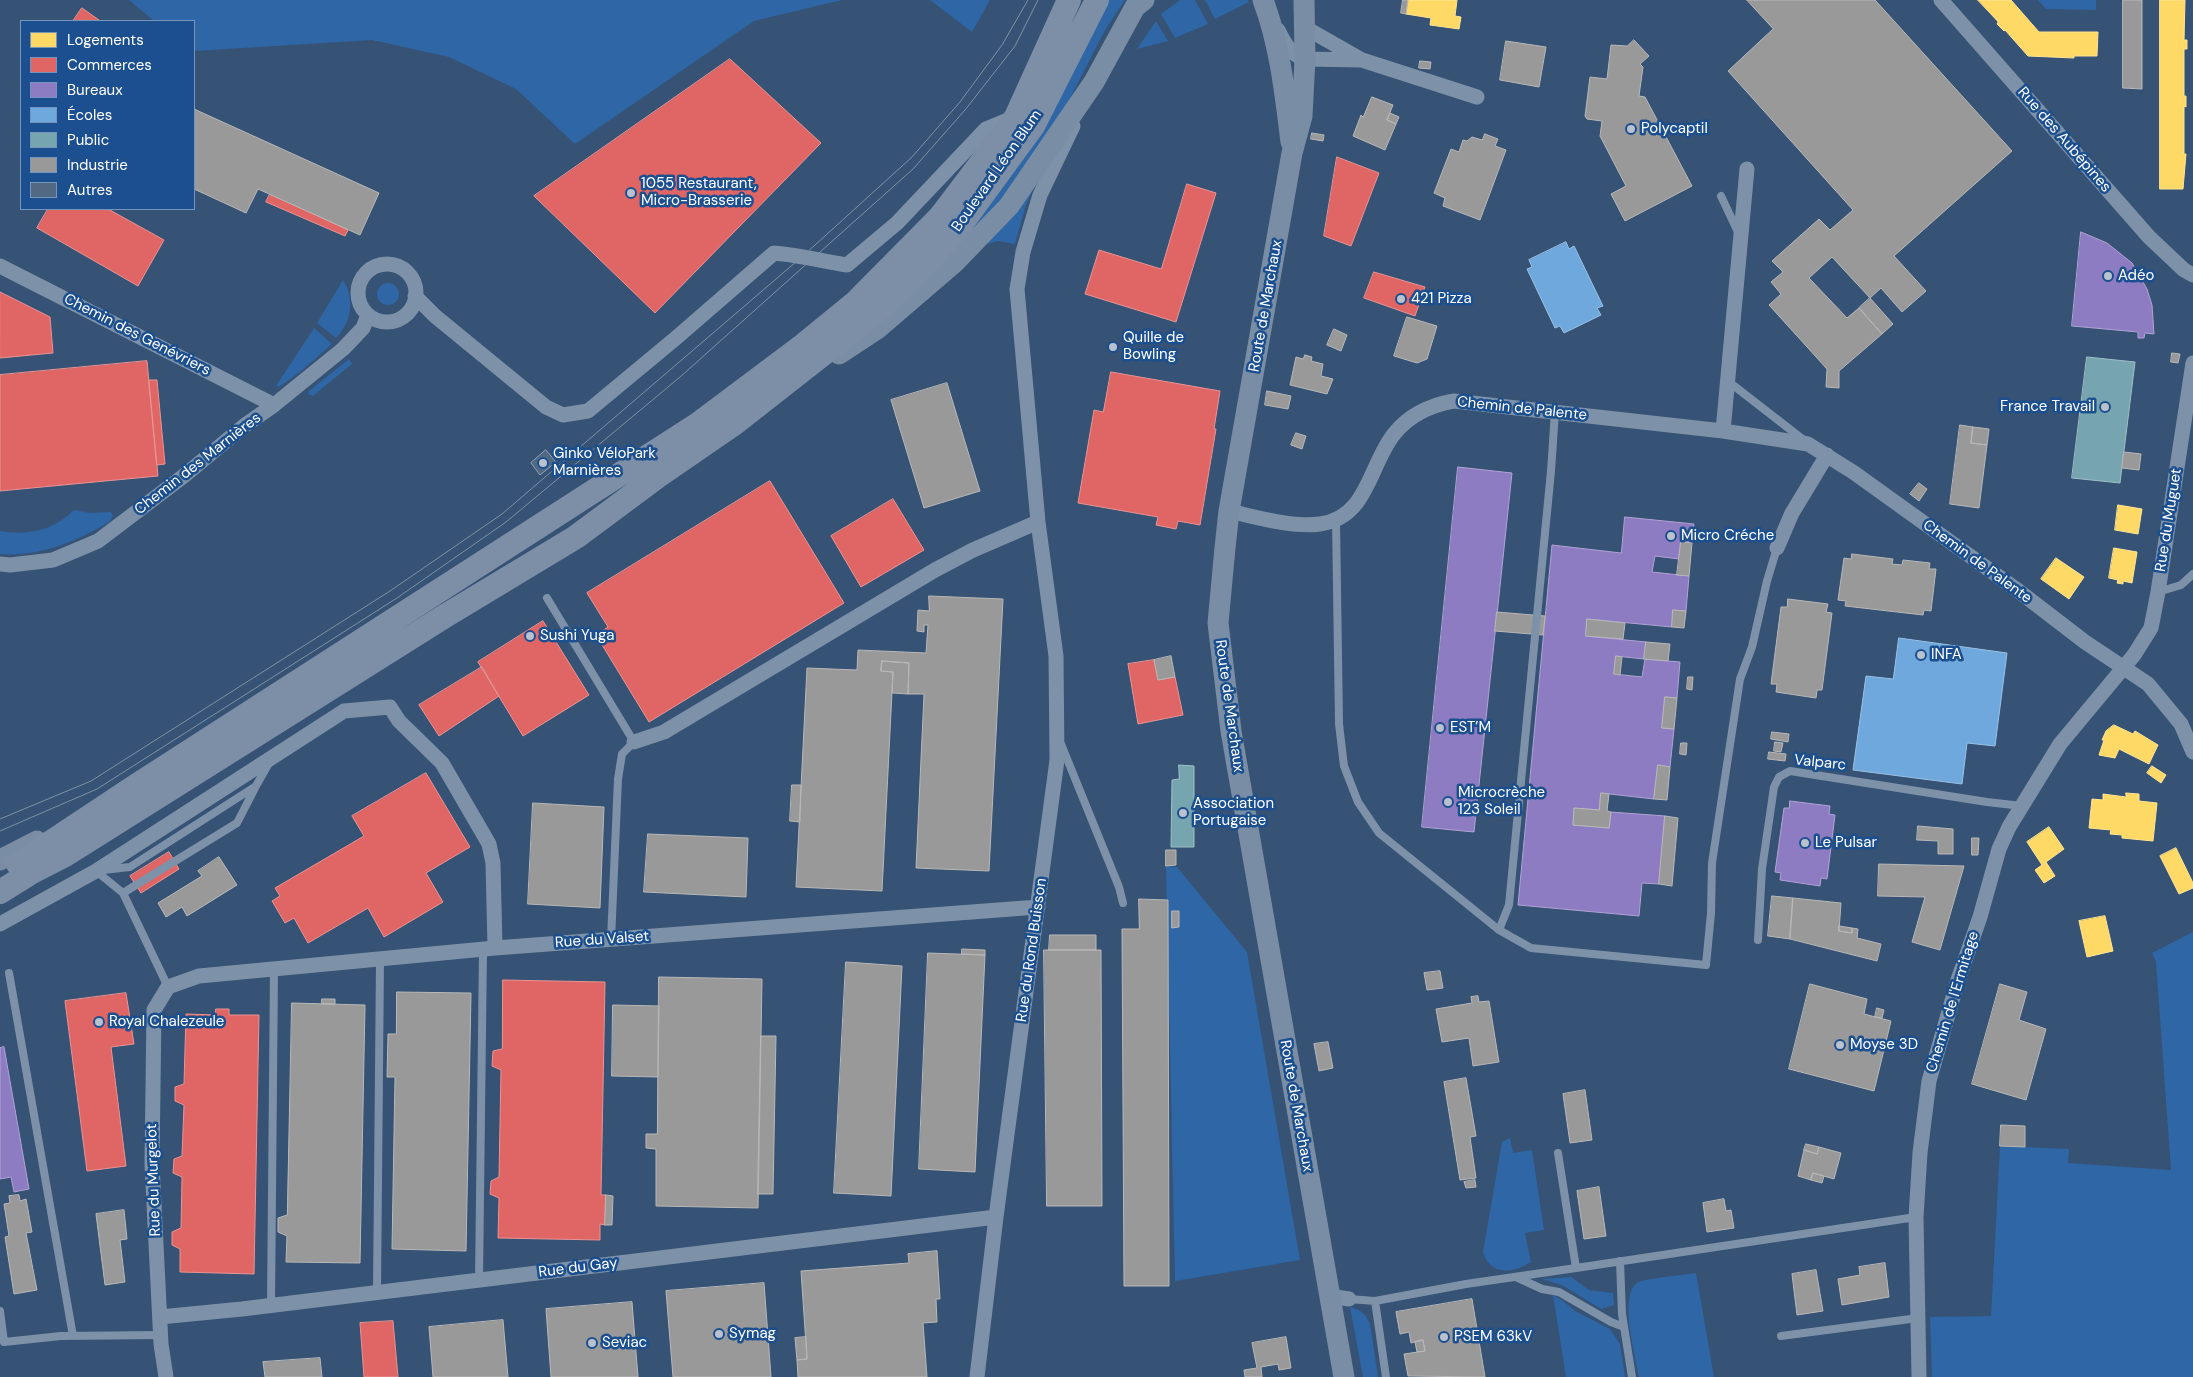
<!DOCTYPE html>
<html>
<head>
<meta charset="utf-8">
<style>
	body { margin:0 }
	#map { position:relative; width:2193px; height:1377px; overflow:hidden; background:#365274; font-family:"DM Sans",sans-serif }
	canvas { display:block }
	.legend { position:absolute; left:20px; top:20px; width:175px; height:190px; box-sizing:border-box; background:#1b4f8f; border:1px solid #7695bc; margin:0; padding:6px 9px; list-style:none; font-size:15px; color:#fff }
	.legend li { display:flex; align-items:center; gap:10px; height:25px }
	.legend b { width:25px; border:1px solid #7695bc }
</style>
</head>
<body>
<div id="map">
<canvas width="2193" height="1377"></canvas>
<ul class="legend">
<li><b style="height:14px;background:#ffd966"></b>Logements</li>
<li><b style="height:14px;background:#e06666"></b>Commerces</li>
<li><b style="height:14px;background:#8e7cc3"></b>Bureaux</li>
<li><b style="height:14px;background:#6fa8dc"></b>Écoles</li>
<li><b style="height:14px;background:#76a5af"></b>Public</li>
<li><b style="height:14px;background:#999"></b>Industrie</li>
<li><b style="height:14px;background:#526984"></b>Autres</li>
</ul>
</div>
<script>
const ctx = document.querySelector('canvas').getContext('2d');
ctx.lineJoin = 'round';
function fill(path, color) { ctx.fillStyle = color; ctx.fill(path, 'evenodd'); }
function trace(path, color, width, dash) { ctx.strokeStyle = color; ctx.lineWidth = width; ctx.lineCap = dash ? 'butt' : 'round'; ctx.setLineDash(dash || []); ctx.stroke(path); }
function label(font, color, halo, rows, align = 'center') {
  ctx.font = font + ' "DM Sans",sans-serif'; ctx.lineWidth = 5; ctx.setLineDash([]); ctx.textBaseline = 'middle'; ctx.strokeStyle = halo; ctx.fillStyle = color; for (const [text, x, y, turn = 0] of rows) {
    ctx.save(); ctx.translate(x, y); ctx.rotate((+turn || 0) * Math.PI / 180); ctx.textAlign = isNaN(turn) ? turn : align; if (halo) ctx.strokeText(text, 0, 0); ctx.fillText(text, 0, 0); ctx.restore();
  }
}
const green = new Path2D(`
	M129 0H842L754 21 575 144 516 89 449 57 372 40 194 51V21H154Z
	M930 0H990L972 32Z
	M1106 0H1125L1104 32 1061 116 998 208 930 267Z
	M1180 0H1195L1208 24 1175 38 1161 14Z
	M1205 0H1248L1249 2 1215 19Z
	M2038 0H2096V10L2046 9Z
	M1156 21 1168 41 1137 49Z
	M1037 181 1026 205 1015 244 998 241 984 245Z
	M343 280C355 299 352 322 336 338L317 323Z
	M377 294a11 11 0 1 1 22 0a11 11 0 1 1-22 0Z
	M314 328 332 344 300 372 279 387 276 386Z
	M349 359 352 364 347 368 313 396 308 394 309 391Z
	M74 510 90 513 111 512 113 516 109 522C76 542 39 557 0 554V531C29 536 54 530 74 510Z
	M1166 866 1177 867 1247 952 1300 1260 1175 1281Z
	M2193 932V1377H1932L1930 1317 1991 1316 2000 1146 2069 1149 2068 1163 2171 1170 2156 962 2152 953Z
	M1510 1138 1513 1153 1532 1150 1544 1230 1525 1233 1531 1262C1513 1273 1491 1277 1483 1252L1502 1142Z
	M1696 1273 1714 1377H1639C1636 1357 1617 1292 1639 1282 1648 1278 1684 1275 1696 1273Z
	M1571 1277 1589 1290 1613 1293 1614 1305 1601 1309 1562 1285 1542 1279Z
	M1553 1295 1563 1301 1575 1311 1610 1329 1620 1344 1625 1377H1566Z
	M1350 1307C1361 1310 1365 1313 1370 1324L1378 1377H1363Z`);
const homes = new Path2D(`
	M1408 0H1457L1455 16 1461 17 1459 29 1430 25 1431 18 1406 14Z
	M1978 0H2011L2039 32H2098L2097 56H2074V58L2028 56 2005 30 2004 31 1997 24 1998 22Z
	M2160 0H2185L2184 40H2187V49H2184V96H2186V107L2184 106V154H2186L2183 189H2160Z
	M2118 505 2142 509 2138 534 2115 530Z
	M2114 548 2137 552 2132 583 2123 581V584L2117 583 2118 580 2109 578Z
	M2056 558 2084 577 2069 599 2041 579Z
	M2114 725 2133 734 2135 731 2158 745 2149 764 2119 749 2115 758 2099 755 2104 740H2102L2106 731Z
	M2152 766 2166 775 2161 783 2147 773Z
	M2126 793 2139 794V801L2157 803 2153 841 2122 838V835L2110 834 2111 830 2089 828 2092 799 2103 800V794L2126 797Z
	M2049 827 2064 849 2046 862 2055 876 2044 883 2035 870 2042 865 2027 842Z
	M2176 848 2193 883V888L2179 894 2160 856Z
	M2105 916 2113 951 2087 957 2079 921Z`);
const shops = new Path2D(`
	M82 8 99 20 98 21H73Z
	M730 59 821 143 655 313 534 196Z
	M1337 157 1379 173 1351 246 1324 236Z
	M1187 184 1216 193 1176 322 1085 294 1099 250 1161 269Z
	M270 194 348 230 345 236 266 202Z
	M48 209H108L164 240 138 286 37 228Z
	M1374 272 1425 287 1415 316 1364 298Z
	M0 292 50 317 53 353 0 358Z
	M147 361 158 476 0 491V375Z
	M1111 372 1220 391 1214 429H1216L1200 525 1178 521 1176 529 1156 525 1158 517 1078 503 1094 410 1103 412Z
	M149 380H157L165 464 157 465Z
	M770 481 844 603 649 722 596 635 608 627 587 593Z
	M893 499 924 550 861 587 831 536Z
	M543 621 589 695 523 736 478 662Z
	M1154 660 1158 680 1175 677 1183 715 1138 724 1128 664Z
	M482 667 499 696 439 736 419 705Z
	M426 773 470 847 426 873 443 902 384 937 368 908 308 943 294 918 285 923 272 901 280 896 275 888 364 836 352 816Z
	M169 852 179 869 141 893 130 876Z
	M503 980 605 982 601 1195H606L605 1225 600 1224V1240L498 1238 499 1198 490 1194 491 1181 499 1177 501 1070 492 1066 493 1051 502 1049Z
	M126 993 134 1044 111 1047 126 1166 87 1171 65 1001Z
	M216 1009H229V1015H259L254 1274 180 1272V1249L172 1245V1232L181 1228 182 1177 173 1173 174 1159 182 1156 184 1105 175 1101V1087L184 1084 186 1014 215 1015Z
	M393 1321 398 1377H364L360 1323Z`);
const offices = new Path2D(`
	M2081 232 2107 243 2132 263 2147 289 2152 305 2154 334 2145 333 2144 338H2138V332L2072 326Z
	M1458 467 1512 473 1474 832 1422 827Z
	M1625 517 1694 524 1692 543 1681 542 1679 559 1655 556 1652 572 1689 576 1686 611 1673 610 1672 627 1587 619 1586 636 1646 642 1644 659 1616 656 1614 674 1642 677 1645 659 1680 662 1677 698 1665 697 1662 728 1674 729 1670 767 1658 765 1654 799 1601 793 1599 810 1574 808 1573 825 1609 828 1611 812 1665 816 1659 884 1642 883 1639 916 1518 905 1552 545 1621 553Z
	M1790 801 1830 806 1829 814 1835 815 1827 879 1821 878 1820 886 1780 880 1781 873 1775 872 1784 808H1789Z
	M4 1047 29 1189 14 1192 11 1177 0 1179V1048Z`);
const schools = new Path2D(`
	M1566 242 1569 249 1574 246 1603 306 1597 308 1601 315 1564 333 1560 326 1555 328 1527 269 1532 267 1529 260Z
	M1899 638 2007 653 1995 746 1967 743 1962 784 1853 770 1866 676 1893 679Z`);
const public = new Path2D(`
	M2087 357 2135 362 2120 483 2072 478Z
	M1179 765 1194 766V847H1171L1172 780 1179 779Z`);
const industry = new Path2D(`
	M1403 0H1408L1406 14 1401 13Z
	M1747 0H1875L2012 151 1894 256 1926 291 1902 312 1881 288 1870 298 1832 257 1809 278 1847 318 1859 308 1882 334 1839 371V388L1826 387 1827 369 1769 305 1781 294 1771 282 1783 272 1772 261 1819 219 1830 230 1853 210 1728 71 1773 29Z
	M2123 0H2142V89L2123 88Z
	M1634 40 1649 56 1640 64 1643 67 1639 96 1645 97 1692 186 1625 221 1611 194 1626 186 1600 136 1602 121 1587 119 1585 116 1590 77 1607 79 1611 45 1627 46Z
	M1506 41 1546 47 1539 87 1500 80Z
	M1420 61 1431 62 1430 69 1419 68Z
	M1372 97 1393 105 1387 120 1396 124 1385 150 1353 136 1361 115 1363 117Z
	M194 109 379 193 360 235 258 189 246 213 194 189Z
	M1390 113 1399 117 1396 124 1387 120Z
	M1312 133 1324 135 1323 141 1311 139Z
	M1485 134 1498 139 1495 146 1506 150 1480 220 1443 206 1445 198 1434 193 1451 149 1459 152 1463 140 1467 141 1472 137 1482 140Z
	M1870 298 1893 324 1882 334 1859 308Z
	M1407 317 1437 326 1427 359 1417 363 1394 356Z
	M1334 329 1347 335 1341 351 1327 345Z
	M2172 353 2180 354 2178 363 2171 362Z
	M1305 355 1312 357 1311 361 1323 364 1321 376 1333 379 1327 394 1290 385 1296 357 1303 359Z
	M947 383 980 491 924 508 891 400Z
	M1267 391 1291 396 1288 409 1265 405Z
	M1960 425 1973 427 1971 443 1987 445 1979 508 1950 504Z
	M1973 427 1989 429 1987 445 1971 443Z
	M1296 433 1306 436 1302 449 1291 445Z
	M2124 452 2141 454 2139 470 2122 468Z
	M1919 483 1927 489 1919 501 1910 494Z
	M1681 542 1692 543 1689 576 1677 575Z
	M1852 554 1893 559 1892 564 1902 565 1903 560 1930 563 1929 569H1936L1931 611 1924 610 1923 615 1845 606 1846 601 1838 600 1844 558 1851 559Z
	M929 596 1003 599 989 871 916 868 924 694H908L909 663 882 661 881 671 893 672 882 891 796 887 807 668 857 670 858 650 926 653 928 625H924V632L917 631 918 610 929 611Z
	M1788 599 1828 604 1826 612 1832 613 1822 690H1817L1816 698 1776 692 1777 684H1771L1781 607H1787Z
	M1673 610 1686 611 1684 628 1672 627Z
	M1497 612 1545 616 1543 635 1495 631Z
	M1587 619 1625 623 1623 639 1586 636Z
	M1646 642 1670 644 1668 661 1644 659Z
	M1171 656 1175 677 1158 680 1154 660Z
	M1616 656 1622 657 1620 675 1614 674Z
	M882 661 909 663 908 694 892 693 893 672 881 671Z
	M1688 677H1693L1692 690 1687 689Z
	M1665 697 1677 698 1674 729 1662 728Z
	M1772 732 1789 734 1788 742 1771 739Z
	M1775 742 1783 743 1781 752 1774 751Z
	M1681 743H1687L1686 755 1680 754Z
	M1769 752 1786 754 1785 761 1768 759Z
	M1658 765 1670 767 1667 800 1654 799Z
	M792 785H801L800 822 790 821Z
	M1601 793 1609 794 1607 811 1611 812 1609 828 1573 825 1574 808 1599 810Z
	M533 803 604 807 600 908 528 904Z
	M1665 816 1678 818 1672 886 1659 884Z
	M1918 826 1953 829V854H1938V841L1917 840Z
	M648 834 748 838 746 897 644 892Z
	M1972 838H1979L1978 855H1972Z
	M1166 850H1176V865L1166 866Z
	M219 857 237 885 187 916 182 907 166 917 158 903 202 876 198 871Z
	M1879 864 1964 866 1940 950 1912 942 1925 897 1878 896Z
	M1772 896 1793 898 1790 939 1768 936Z
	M1793 898 1841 903 1839 931 1852 933V928L1858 929 1857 938 1881 944 1877 961 1790 939Z
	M1139 899 1168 900 1169 1286H1124L1122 929H1139Z
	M1172 911H1179V927L1172 928Z
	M1839 926 1852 928V933L1839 931Z
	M1050 935H1096V950H1049Z
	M962 949 985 950V955L962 954Z
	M1044 950H1101L1102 1206H1047Z
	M928 953 985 955 975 1172 919 1169Z
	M846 962 902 966 891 1196 834 1193Z
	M1440 971 1443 988 1427 990 1424 973Z
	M659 977 762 979 758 1208 656 1206V1149L646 1148V1134H657Z
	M1810 984 1867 999 1864 1014 1891 1021 1874 1091 1789 1069Z
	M2000 984 2027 992 2019 1020 2046 1029 2026 1100 1972 1084Z
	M397 992 471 993 466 1251 392 1249 395 1077H387L388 1034H396Z
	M1478 996 1479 1002 1489 1001 1499 1062 1473 1066 1469 1038 1442 1042 1436 1009 1472 1003 1471 997Z
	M322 999H335V1004H322Z
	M292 1003 365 1005 360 1263 286 1262 287 1236 278 1232V1218L287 1215Z
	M613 1005 659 1006 658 1077 612 1076Z
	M1877 1008 1884 1010 1882 1018 1875 1017Z
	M761 1036H776L773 1194H758Z
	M1328 1042 1333 1068 1319 1071 1314 1044Z
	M1466 1078 1476 1136 1470 1137 1476 1178 1460 1180 1444 1082Z
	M1585 1090 1592 1140 1570 1143 1563 1094Z
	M2001 1125 2025 1126V1147L2000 1146Z
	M1806 1144 1819 1147 1817 1154 1804 1150Z
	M1819 1147 1841 1153 1834 1179 1813 1173 1811 1180 1798 1176 1804 1150 1817 1154Z
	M1813 1173 1824 1176 1822 1183 1811 1180Z
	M1475 1180 1476 1187 1466 1188 1464 1182Z
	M1599 1187 1606 1236 1584 1239 1577 1191Z
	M19 1195 20 1201 26 1199 32 1232 26 1233 37 1290 14 1294 5 1237 9 1236 4 1204 10 1203 9 1196Z
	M606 1195 613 1196 612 1225H605Z
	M1724 1199 1726 1211 1731 1210 1734 1228 1707 1232 1703 1203Z
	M124 1210 127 1239 120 1240 125 1282 105 1285 96 1214Z
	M937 1251 940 1299H936L937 1322 923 1323 927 1377H798L797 1360 807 1359 801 1271 909 1263 908 1254Z
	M1885 1263 1889 1297 1842 1305 1838 1279 1860 1275 1859 1267Z
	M1816 1270 1823 1311 1797 1315 1792 1274Z
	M764 1283 771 1377H673L666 1291Z
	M1472 1299 1485 1377 1408 1376 1404 1354 1425 1351 1423 1340 1411 1343 1409 1332 1400 1334 1396 1312Z
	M632 1302 638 1377H551L546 1309Z
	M503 1320 508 1377H433L429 1327Z
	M806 1337 807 1359 797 1360 795 1338Z
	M1286 1337 1291 1368 1279 1370 1278 1364 1261 1367 1262 1377H1245L1244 1370 1257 1368 1252 1343Z
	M1423 1340 1425 1351 1417 1352 1415 1342Z
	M320 1358 322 1377H265L263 1362Z`);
const building = new Path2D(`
	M546 450 556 462 540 475 531 463Z`);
const lane = new Path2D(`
	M1721 196 1738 232
	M1729 382 1805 441
	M1336 520 1339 724 1344 766 1358 802 1379 833 1499 930 1531 948 1706 965 1711 913 1712 863 1740 679 1752 647 1767 581 1777 548
	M2158 592 2181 585 2193 574
	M547 598 634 742 622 754 618 779 611 940
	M1061 744 1119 887 1123 903
	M103 870 130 867 256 786 269 763
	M96 871 123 893 168 987
	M123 893 237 823 255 788
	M1499 930 1509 905 1551 471 1555 412
	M1758 940 1762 869 1774 787 1779 777 1790 771 1987 802 2022 806
	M9 973 73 1336
	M1558 1153 1576 1268 1916 1217
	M1620 1261 1622 1314 1632 1377
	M1516 1277 1542 1289 1559 1292 1611 1322 1624 1327
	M479 1280 483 949
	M377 1292 380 959
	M1349 1299 1375 1301 1466 1284 1576 1268
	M1375 1301 1386 1377
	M271 1305 274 969
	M0 1311 4 1342 61 1336 161 1335
	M1781 1336 1918 1318`);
const street = new Path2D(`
	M1941 0 2149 237 2184 270 2193 275
	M1304 27 1362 60 1477 97
	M1278 30C1285 44 1290 54 1305 59L1361 60
	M358 293a29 29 0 1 1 58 0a29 29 0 1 1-58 0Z
	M0 266 274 405
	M415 296 435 316 546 407 563 415 588 411 676 338 774 253C799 255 822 261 847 265L897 223 986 129 1013 118
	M1723 431 1747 169
	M1229 511C1256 517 1293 528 1320 524 1368 518 1369 465 1394 434 1409 415 1431 405 1454 401L1723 431 1808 444 1853 472 2016 589 2085 642 2148 684 2181 724 2193 752
	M1777 548 1792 513 1827 455
	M0 564 10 565 53 560 98 541 185 475 244 426 274 405 343 349 363 328 368 315
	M634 742 664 732 935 570 973 550 1038 522
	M0 924 96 871 344 711 390 707 399 721 442 763 489 844 493 863 495 948
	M1329 1296 1349 1299
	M160 1317 242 1309 996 1217
	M166 1377 161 1344 152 1164 154 1010 168 987 199 976 495 948 1038 907
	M977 1377 996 1217 1057 760 1056 656 1038 522 1017 289 1023 252 1040 195 1073 126
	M1919 1377 1916 1217 1920 1153 1929 1081 1958 980 1980 917 1999 849 2009 827 2060 744 2134 655 2151 628 2158 592 2193 363`);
const secondary = new Path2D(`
	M1263 0C1280 45 1285 94 1291 142
	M1304 0 1305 59 1302 116 1292 153 1229 511 1225 548 1218 623 1231 731 1344 1377
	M839 354 877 329 955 262 1009 206 1094 82 1135 7 1144 0
	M0 860 37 841`);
const primary = new Path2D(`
	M18 864 134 787 698 424 802 346 856 302 940 217 1016 117 1069 0
	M0 892 32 872 65 855 445 616 576 537 658 476 735 423 869 318 911 280 957 230 1033 126 1097 0`);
const tram = new Path2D(`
	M0 819 91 781 390 591 502 514 804 255 912 157 960 102 1002 45 1028 0
	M0 831 97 789 397 598 506 522 680 377 913 169 965 110 1015 46 1038 0`);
const markers = [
	[1631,129,5,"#b9c2ce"],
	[631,193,5,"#b9c2ce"],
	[2108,276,5,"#b9c2ce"],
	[1401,299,5,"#b9c2ce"],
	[1113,347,5,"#b9c2ce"],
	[2105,407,5,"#b9c2ce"],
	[543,463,5,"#b9c2ce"],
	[1671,536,5,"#b9c2ce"],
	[530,636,5,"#b9c2ce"],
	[1921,655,5,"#b9c2ce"],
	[1440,728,5,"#b9c2ce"],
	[1448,802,5,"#b9c2ce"],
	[1183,813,5,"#b9c2ce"],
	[1805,843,5,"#b9c2ce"],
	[99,1022,5,"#b9c2ce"],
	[1840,1045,5,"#b9c2ce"],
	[719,1334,5,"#b9c2ce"],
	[1444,1337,5,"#b9c2ce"],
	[592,1343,5,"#b9c2ce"]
];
const poiNames = [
	["Polycaptil",1641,129],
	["1055 Restaurant,",641,184],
	["Micro-Brasserie",641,201],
	["Adéo",2118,276],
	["421 Pizza",1411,299],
	["Quille de",1123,338],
	["Bowling",1123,355],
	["France Travail",2095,407,"right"],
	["Ginko VéloPark",553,454],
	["Marnières",553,471],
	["Micro Créche",1681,536],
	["Sushi Yuga",540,636],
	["INFA",1931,655],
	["EST’M",1450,728],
	["Microcrèche",1458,793],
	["123 Soleil",1458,810],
	["Association",1193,804],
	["Portugaise",1193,821],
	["Le Pulsar",1815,843],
	["Royal Chalezeule",109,1022],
	["Moyse 3D",1850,1045],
	["Symag",729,1334],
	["PSEM 63kV",1454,1337],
	["Seviac",602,1343]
];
const streetNames = [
	["Rue des Aubépines",2064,140,49],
	["Boulevard Léon Blum",997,171,-55],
	["Route de Marchaux",1266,306,-80],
	["Chemin des Genévriers",137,335,27],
	["Chemin de Palente",1522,409,6],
	["Chemin des Marnières",198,464,-38],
	["Rue du Muguet",2169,520,-81],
	["Chemin de Palente",1977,562,36],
	["Route de Marchaux",1229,706,82],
	["Valparc",1820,763,6],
	["Rue du Valset",602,940,-4],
	["Rue du Rond Buisson",1032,950,-82],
	["Chemin de l'Ermitage",1953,1002,-73],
	["Route de Marchaux",1296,1106,80],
	["Rue du Murgelot",154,1180,-92],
	["Rue du Gay",578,1268,-7]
];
fill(green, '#2f66a5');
fill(homes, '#ffd966');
trace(homes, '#ffe494', 1);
fill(shops, '#e06666');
trace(shops, '#e99494', 1);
fill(offices, '#8e7cc3');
trace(offices, '#b0a3d5', 1);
fill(schools, '#6fa8dc');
trace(schools, '#9ac2e6', 1);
fill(public, '#76a5af');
trace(public, '#9fc0c7', 1);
fill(industry, '#999');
trace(industry, '#b8b8b8', 1);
fill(building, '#526984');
trace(building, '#92a2b6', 1);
trace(lane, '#7d92a8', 8);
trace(street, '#7d92a8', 15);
trace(secondary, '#798da4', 21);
trace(primary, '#7d8ea7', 24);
trace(tram, '#7e92a7', 1);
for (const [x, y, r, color] of markers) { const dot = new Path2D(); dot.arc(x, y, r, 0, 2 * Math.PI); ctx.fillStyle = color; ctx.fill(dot); trace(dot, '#1b4f8f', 2); }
label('15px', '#fff', '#1b4f8f', poiNames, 'left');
label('15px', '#fff', '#1b4f8f', streetNames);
</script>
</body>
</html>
